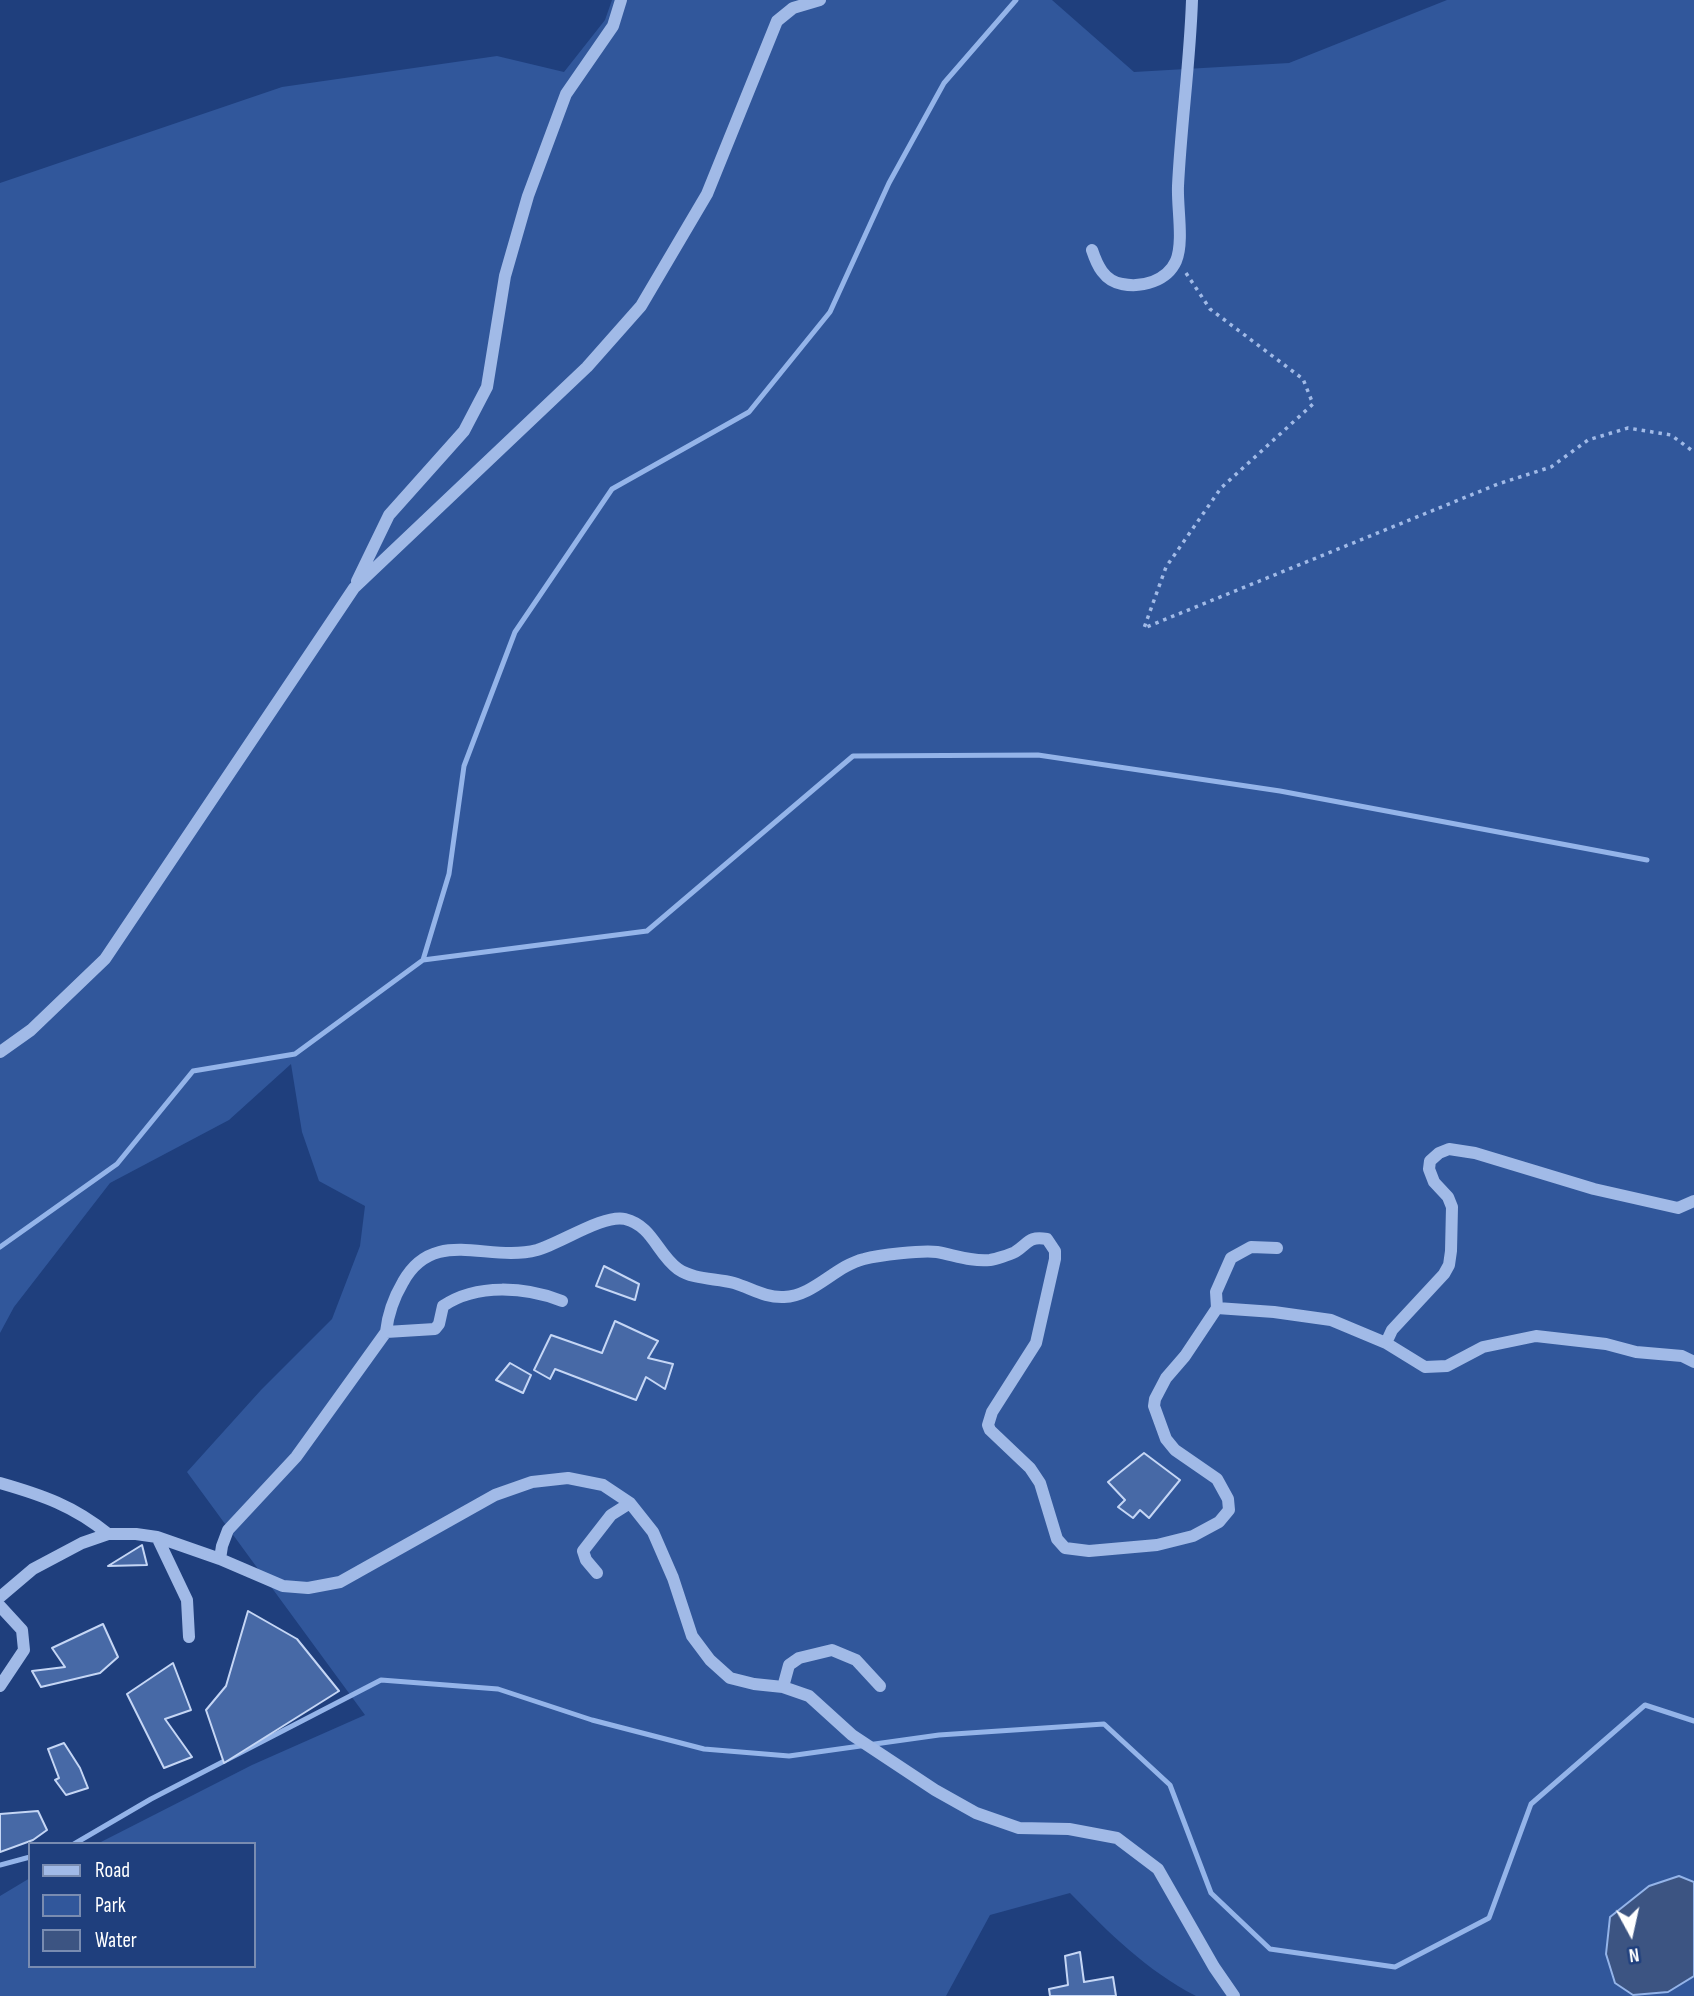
<!DOCTYPE html>
<html>
<head>
<meta charset="utf-8">
<style>
	body { margin:0 }
	#map { position:relative; width:1694px; height:1996px; overflow:hidden; background:#1f3f7d; font-family:"Sofia Sans Condensed",sans-serif }
	canvas { display:block }
	.legend { position:absolute; left:28px; top:1842px; width:228px; height:126px; box-sizing:border-box; background:#1f3f7d; border:2px solid #798cb1; margin:0; padding:9px 12px; list-style:none; font-size:21px; color:#fff }
	.legend li { display:flex; align-items:center; gap:14px; height:35px }
	.legend b { width:35px; border:2px solid #798cb1 }
	.north { position:absolute; left:1596px; top:1898px; width:70px; height:70px; -webkit-text-stroke:5px #1f3f7d; paint-order:stroke; rotate:172deg; font-size:19px; font-weight:700; line-height:28px; text-align:center; color:#fff }
	.north::after { content:''; display:block; margin:auto; width:24px; height:32px; background:#fff; clip-path:polygon(50% 0,100% 100%,50% 72%,0 100%) }
</style>
</head>
<body>
<div id="map">
<canvas width="1694" height="1996"></canvas>
<ul class="legend">
<li><b style="height:9px;background:#a1bae7"></b>Road</li>
<li><b style="height:19px;background:#31579b"></b>Park</li>
<li><b style="height:19px;background:#3c5482"></b>Water</li>
</ul>
<div class="north">N</div>
</div>
<script>
const ctx = document.querySelector('canvas').getContext('2d');
ctx.lineJoin = 'round';
function fill(path, color) { ctx.fillStyle = color; ctx.fill(path, 'evenodd'); }
function trace(path, color, width, dash) { ctx.strokeStyle = color; ctx.lineWidth = width; ctx.lineCap = dash ? 'butt' : 'round'; ctx.setLineDash(dash || []); ctx.stroke(path); }
const green = new Path2D(`
	M612 0H1052L1134 72 1289 63 1447 0H1694V1996H1196C1147 1971 1108 1932 1070 1893L990 1915 946 1996H0V1896L30 1878V1966H254V1844H97L252 1765 365 1715 187 1472 261 1390 332 1319 360 1246 365 1206 319 1181 302 1132 291 1064 229 1120 110 1183 14 1307 0 1333V183L282 87 497 56 564 72 605 20Z`);
const water = new Path2D(`
	M1679 1876 1694 1882V1976L1668 1992 1633 1995 1615 1983 1606 1954 1610 1917 1649 1886Z`);
const stream = new Path2D(`
	M423 960 647 931 853 756 1038 755 1280 791 1647 860
	M0 1247 117 1164 193 1071 295 1054 423 960 449 874 464 766 515 632 612 489 749 412 830 312 889 183 944 83 1016 0
	M74 1844 151 1799 381 1680 498 1689 592 1720 704 1749 789 1756 939 1735 1104 1724 1170 1785 1211 1893 1270 1949 1395 1967 1489 1918 1531 1804 1645 1705 1694 1721
	M0 1865 30 1857`);
const building = new Path2D(`
	M604 1266 639 1284 635 1300 596 1286Z
	M615 1321 658 1341 648 1358 673 1364 665 1389 646 1377 636 1400 555 1369 550 1379 534 1370 551 1335 602 1353Z
	M510 1363 531 1375 523 1393 496 1380Z
	M1144 1453 1180 1480 1149 1518 1140 1510 1133 1518 1118 1507 1125 1500 1108 1482Z
	M142 1545 147 1565 108 1566Z
	M248 1611 297 1639 339 1691 224 1763 206 1710 226 1686Z
	M103 1624 118 1657 100 1673 41 1687 32 1671 65 1667 52 1648Z
	M173 1663 191 1710 165 1719 192 1757 164 1768 127 1694Z
	M64 1743 80 1768 88 1788 66 1795 55 1780 59 1778 48 1749Z
	M38 1811 47 1830 33 1840 0 1852V1814Z
	M1080 1952 1084 1982 1113 1977 1116 1996H1050L1049 1989 1068 1985 1065 1956Z`);
const path = new Path2D(`
	M1186 273 1210 309 1303 379 1313 404 1221 488 1166 567 1144 628 1498 484 1551 467 1588 440 1628 428 1671 435 1694 452`);
const minor = new Path2D(`
	M1092 250C1097 265 1104 281 1122 284 1142 288 1167 281 1176 261 1184 242 1177 207 1178 186 1181 124 1190 62 1192 0
	M357 581 389 515 464 431 487 387 505 276 528 196 566 94 613 26 621 0
	M0 1052 31 1030 105 959 354 588 587 367 641 306 707 194 777 21 793 8 820 0
	M1217 1308 1274 1312 1331 1320 1386 1343 1392 1330 1444 1274 1449 1265 1451 1251 1452 1207 1448 1197 1434 1182 1429 1169 1430 1161 1439 1153 1449 1149 1475 1153 1594 1189 1678 1208 1694 1201
	M386 1332 435 1329 439 1324 443 1306C477 1283 526 1287 562 1301
	M1386 1343 1425 1367 1447 1366 1483 1347 1536 1336 1606 1344 1636 1352 1682 1356 1694 1362
	M0 1483C42 1495 74 1506 108 1534
	M157 1537 187 1600 189 1637
	M220 1559 222 1546 228 1530 296 1457 386 1332C388 1313 393 1299 403 1282 434 1226 488 1263 537 1250 561 1243 604 1214 625 1219 653 1226 657 1254 678 1269 694 1280 716 1278 734 1283 751 1288 765 1298 784 1297 814 1296 835 1266 864 1259 879 1255 922 1250 937 1252 954 1255 972 1262 990 1260 996 1259 1009 1255 1015 1252 1029 1243 1028 1236 1047 1239L1055 1251V1259L1036 1343 992 1412 988 1425 990 1430 1030 1468 1040 1483 1057 1539 1065 1548 1089 1551 1157 1545 1193 1536 1219 1522 1229 1510 1228 1499 1217 1479 1175 1450 1166 1439 1154 1406 1155 1399 1166 1378 1185 1356 1217 1308 1216 1292 1231 1258 1251 1247 1277 1248
	M597 1573 586 1560 583 1551 611 1515 630 1503
	M0 1597 33 1569 82 1543 108 1534H136L157 1537 220 1559 283 1586 308 1588 340 1582 495 1495 532 1482 568 1478 603 1485 630 1503 653 1532 673 1578 692 1636 710 1660 730 1678 754 1684 783 1687 809 1696 852 1735 935 1790 976 1813 1019 1828 1069 1829 1117 1838 1158 1869 1214 1967 1234 1996
	M0 1606 22 1630 24 1650 0 1686
	M783 1687 789 1665 799 1658 832 1650 856 1660 880 1686`);
fill(green, '#31579b');
fill(water, '#3c5482');
trace(water, '#94b4e9', 2);
trace(stream, '#94b4e9', 5);
fill(building, '#4769a6');
trace(building, '#c5d6f5', 2);
trace(path, '#a1bae7', 3.5, [3.5, 5]);
trace(minor, '#a1bae7', 12);
</script>
</body>
</html>
